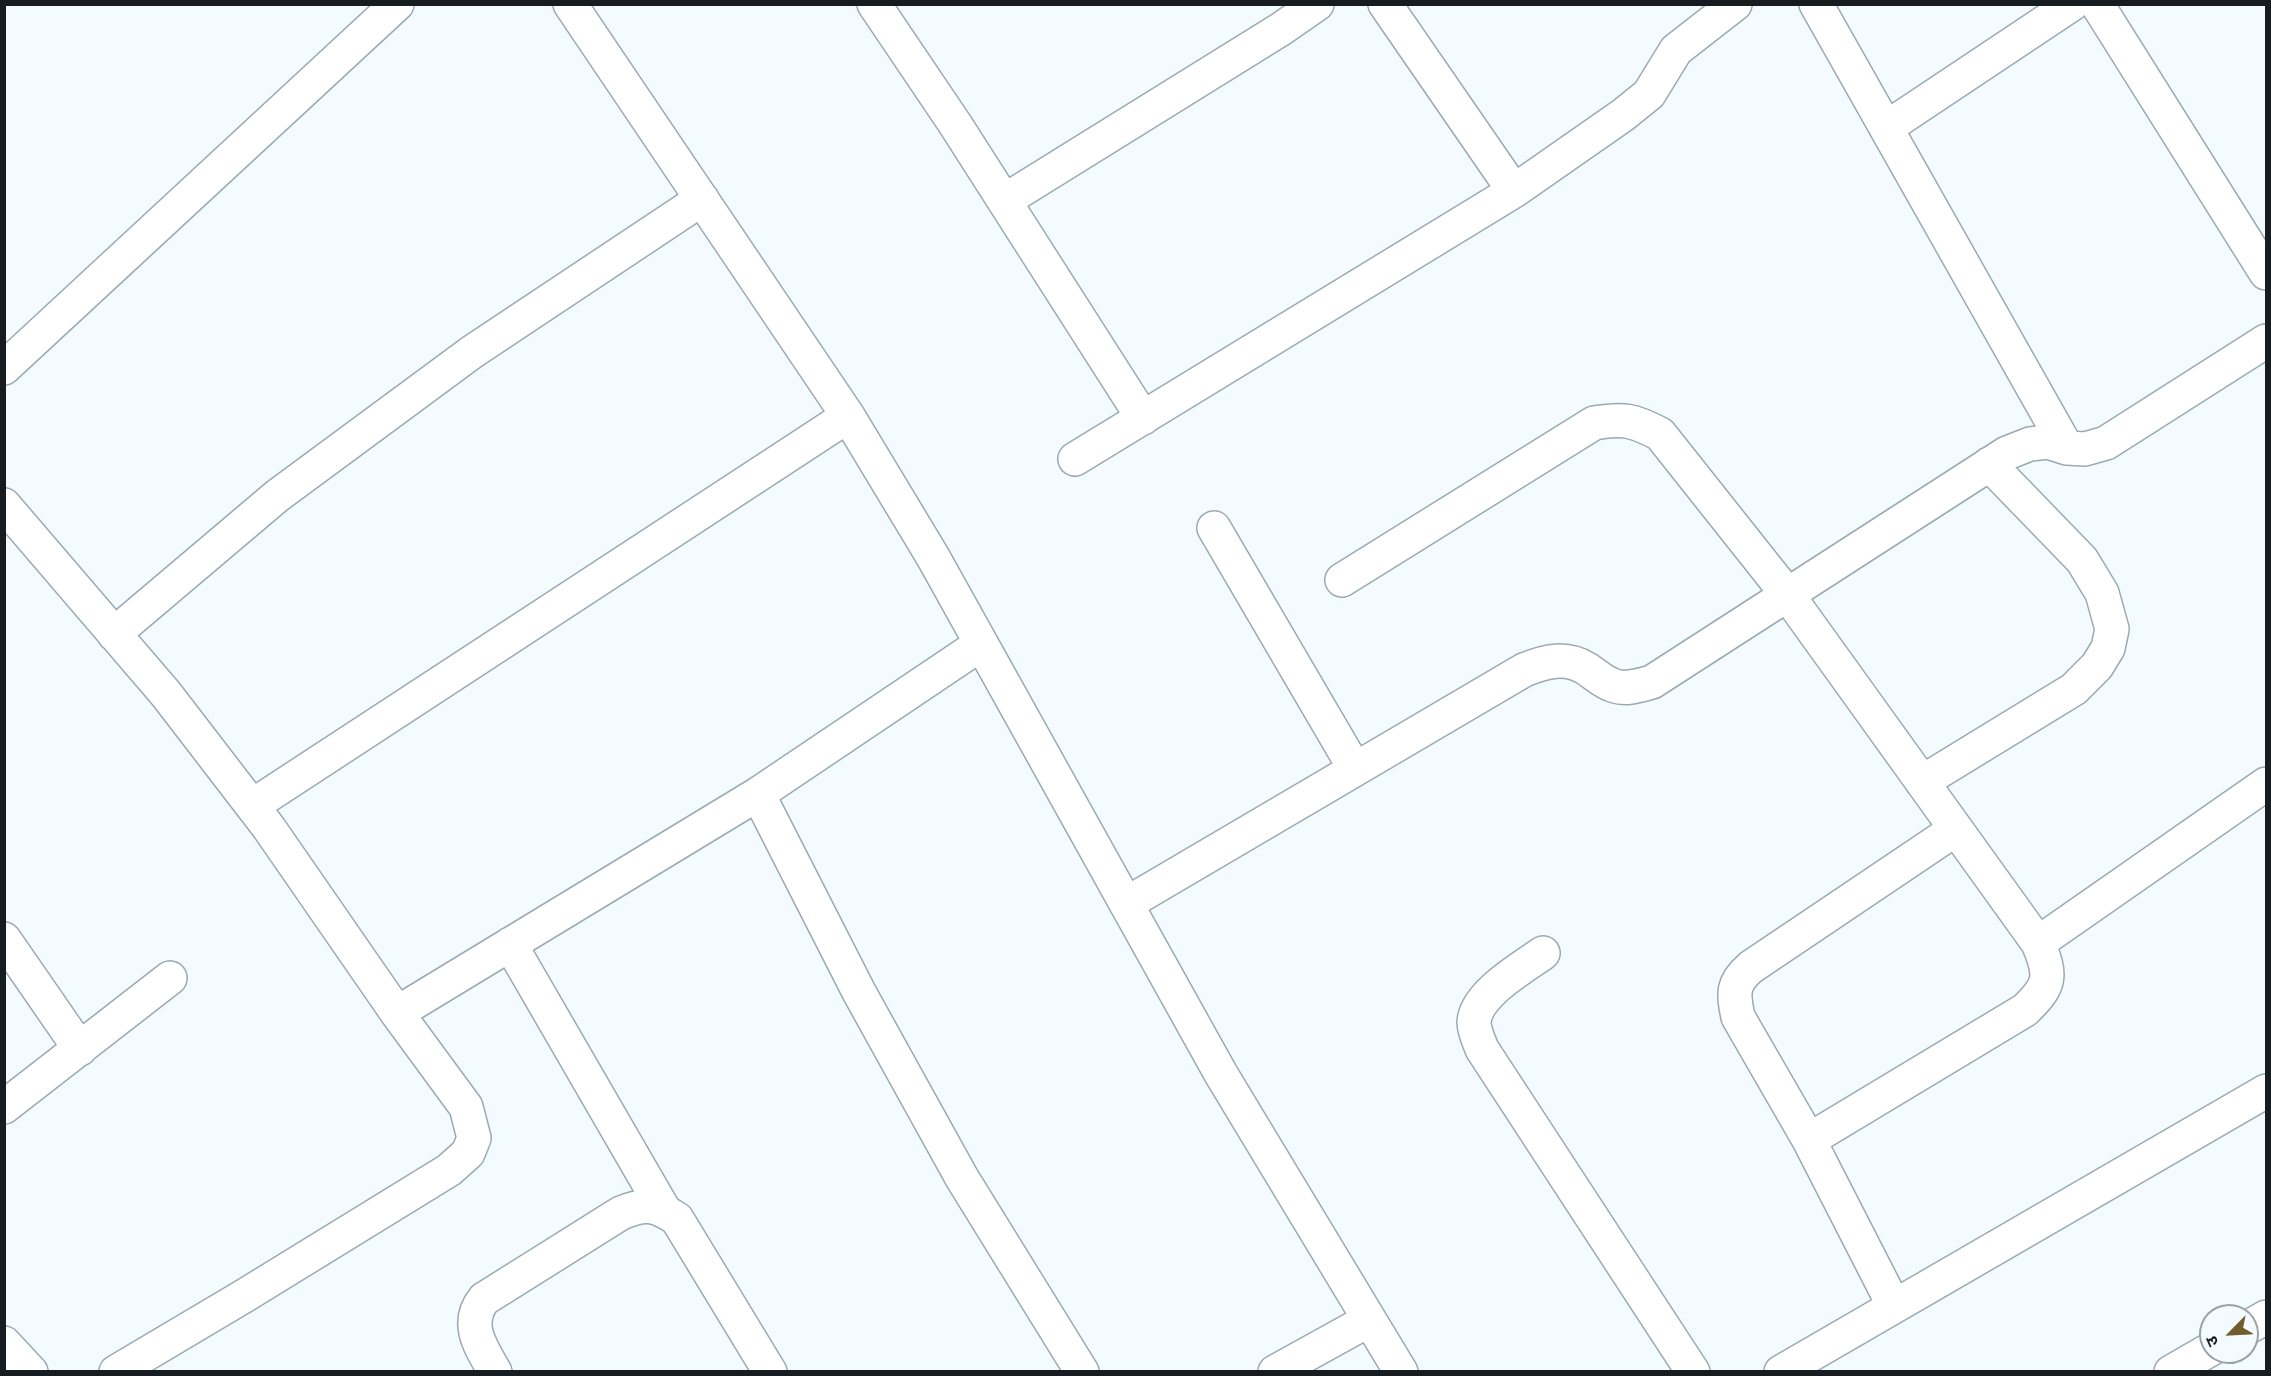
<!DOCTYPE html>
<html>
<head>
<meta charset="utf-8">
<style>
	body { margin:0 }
	#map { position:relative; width:2271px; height:1376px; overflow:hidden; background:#f4fbfe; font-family:Georgia,"Noto Sans Devanagari",serif }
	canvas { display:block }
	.frame { position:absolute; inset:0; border:6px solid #161c1f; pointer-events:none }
	.north { position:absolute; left:2199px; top:1304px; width:60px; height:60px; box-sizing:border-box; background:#f4fbfe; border:2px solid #9ba2a5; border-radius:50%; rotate:246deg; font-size:16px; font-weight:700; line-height:24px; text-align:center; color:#161c1f }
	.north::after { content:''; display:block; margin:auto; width:21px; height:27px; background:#735c2c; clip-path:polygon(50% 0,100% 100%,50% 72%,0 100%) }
</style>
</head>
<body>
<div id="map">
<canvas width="2271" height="1376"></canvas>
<div class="frame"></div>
<div class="north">उ</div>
</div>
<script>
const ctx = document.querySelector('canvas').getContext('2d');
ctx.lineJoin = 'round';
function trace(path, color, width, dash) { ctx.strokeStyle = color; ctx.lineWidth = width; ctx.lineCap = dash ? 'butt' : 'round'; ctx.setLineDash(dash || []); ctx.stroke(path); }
const minor = new Path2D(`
	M570 4 848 416 933 557 1221 1074 1401 1372
	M874 4 955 124 1143 418
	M1385 4 1514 191
	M1816 4 2067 448
	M2097 4 2266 273
	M1886 128 2072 4
	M1004 201 1281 29 1317 4
	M4 368 397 4
	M1075 459 1514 191 1623 115 1649 94 1676 50 1735 4
	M4 505 166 694 269 828 397 1013 466 1107 474 1138 468 1153 449 1170 244 1296 116 1372
	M1214 528 1355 769
	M1342 580 1594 423C1624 418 1633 420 1660 434L1787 594 2038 943C2052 976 2051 985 2025 1010L1809 1140
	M114 634 277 496 472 352 702 199
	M1922 782 2074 689 2097 666 2108 648 2112 629 2102 593 2082 560 1989 464
	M758 794 859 992 962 1178 1082 1372
	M252 806 848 416
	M1126 904 1524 670C1546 661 1566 656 1587 669 1596 675 1604 683 1615 686 1627 690 1640 685 1652 682L2007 453 2030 444 2048 442 2067 448 2085 449 2106 443 2266 341
	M4 939 80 1049
	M2038 943 2266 784
	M510 944 664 1210
	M1543 953C1522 968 1476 994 1474 1022 1474 1031 1479 1041 1482 1049L1693 1372
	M397 1013 758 794 981 644
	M4 1107 170 978
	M1894 1306 1809 1140 1738 1017C1733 993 1732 983 1751 967L1956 829
	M2247 1328 2266 1317
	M4 1343 31 1372
	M495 1372C481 1347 464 1324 484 1299L621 1213C645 1203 655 1204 677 1219L770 1372
	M1275 1372 1369 1320
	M1781 1372 2266 1091
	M2171 1372 2211 1349`);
trace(minor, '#9aaab3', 36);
trace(minor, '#fff', 33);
</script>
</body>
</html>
